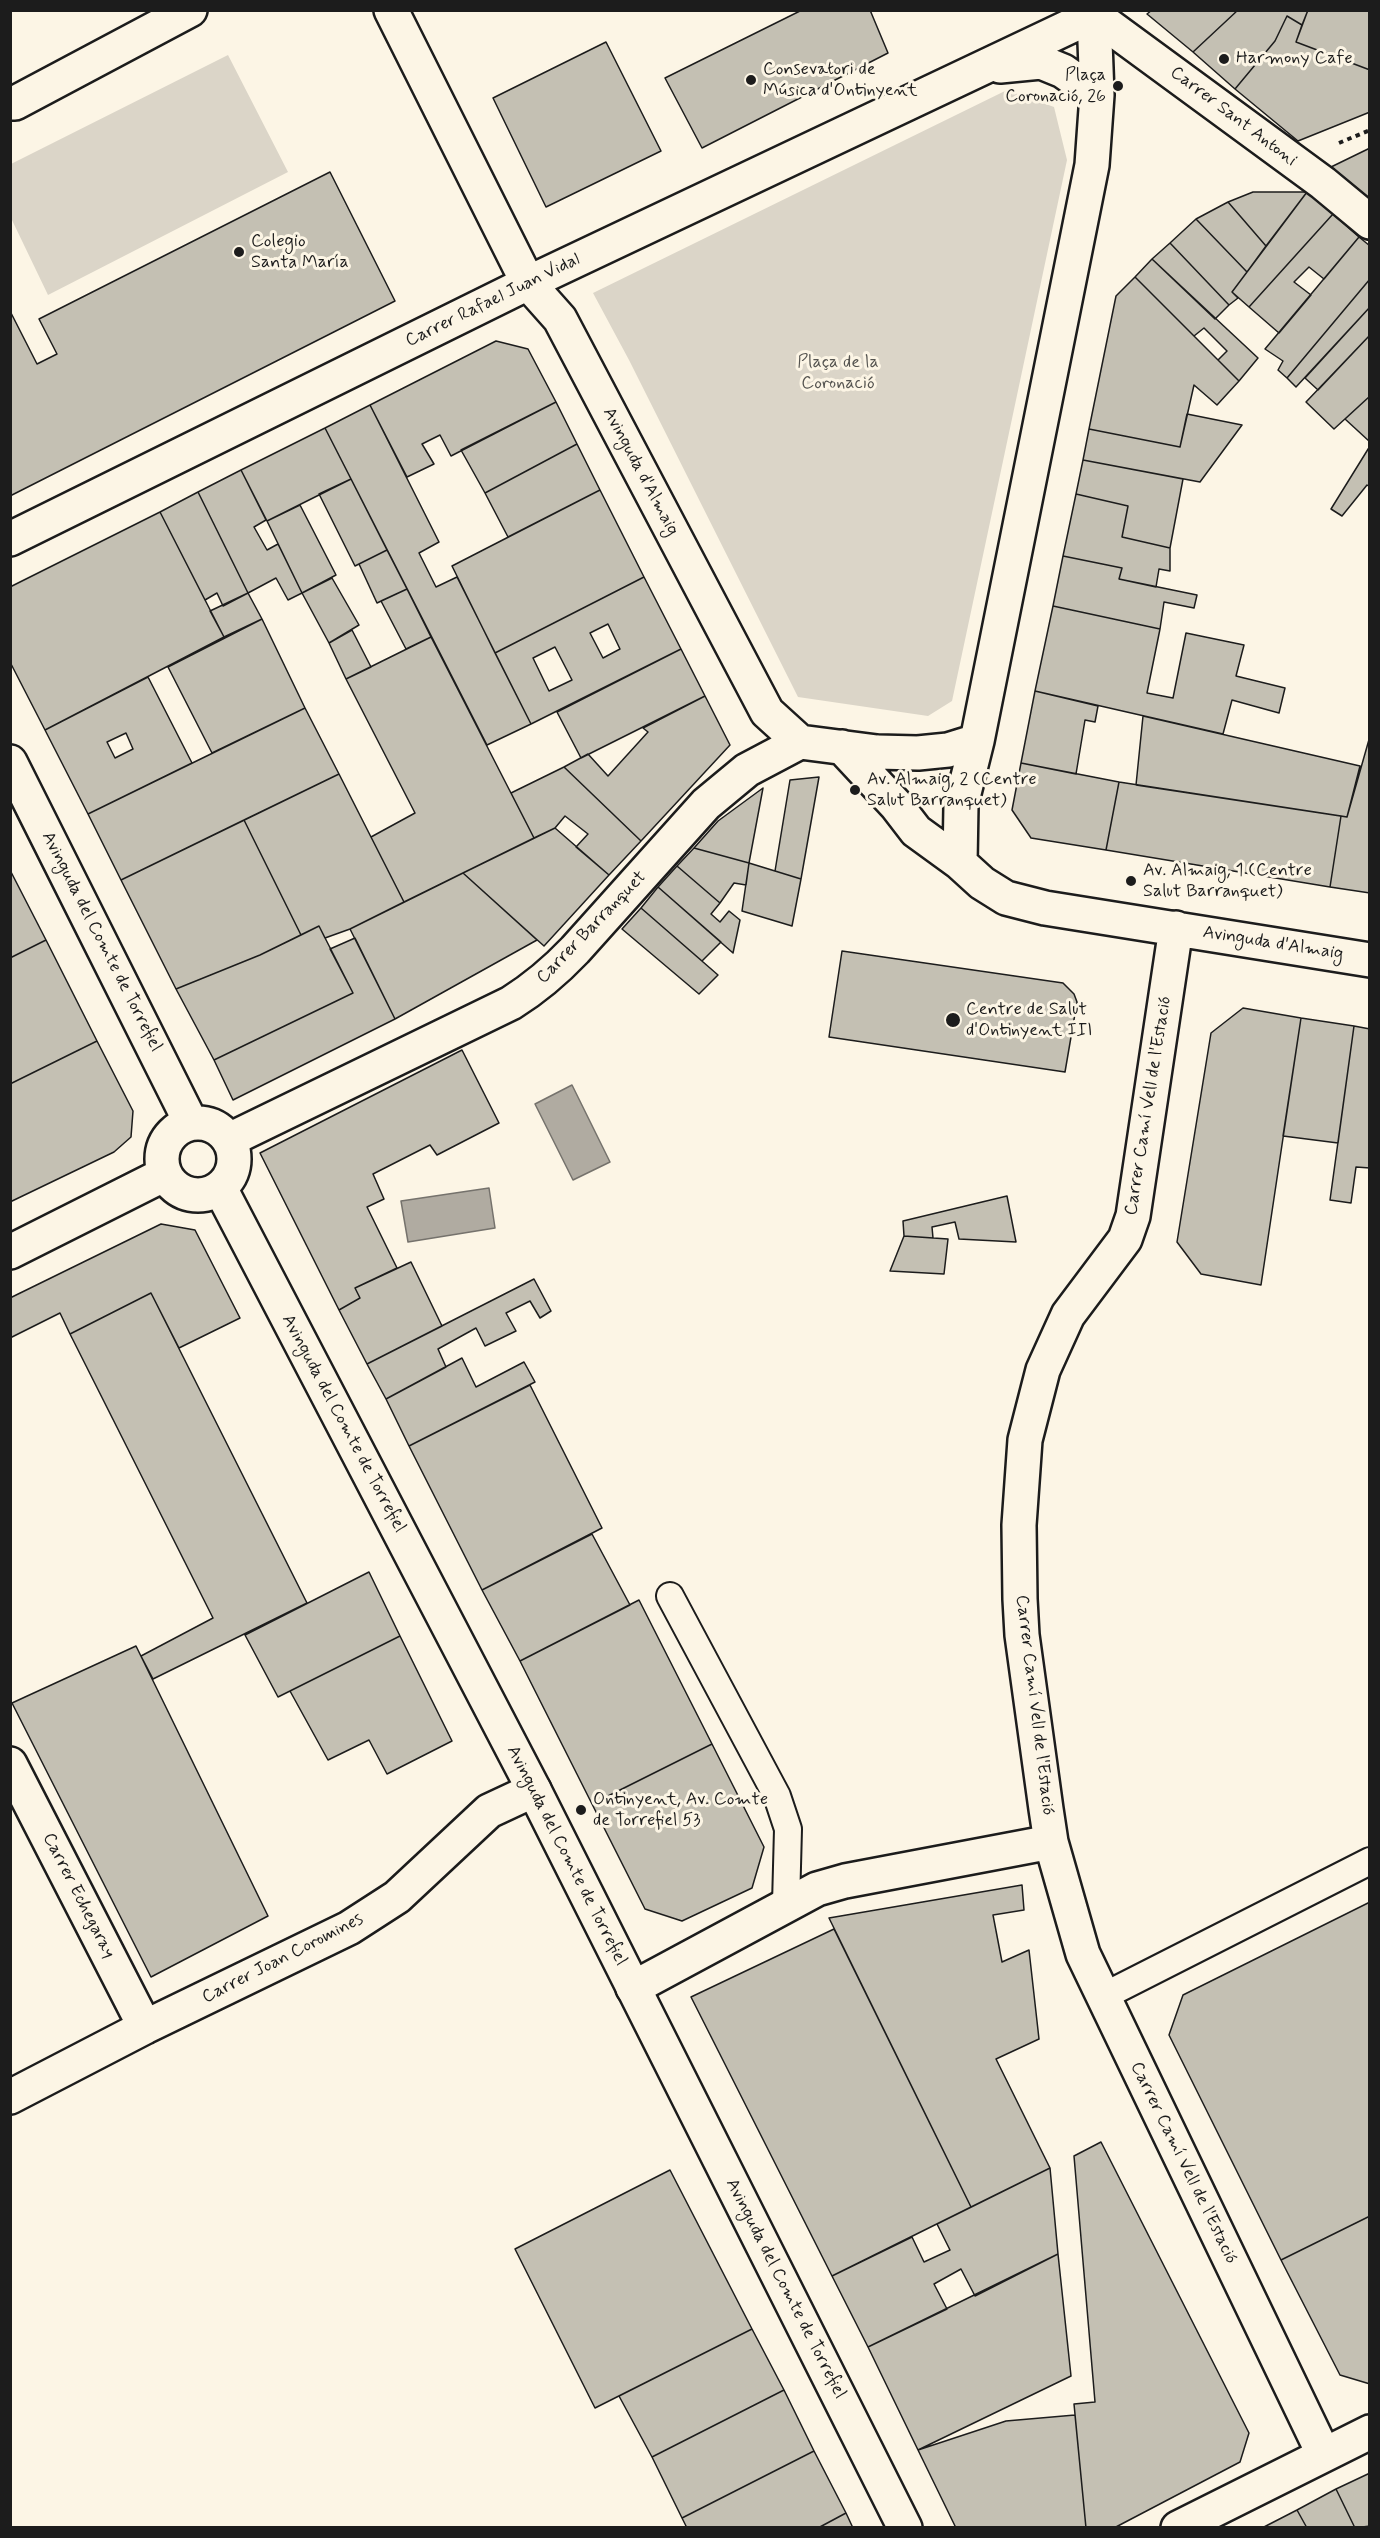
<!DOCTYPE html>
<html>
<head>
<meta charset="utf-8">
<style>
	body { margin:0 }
	#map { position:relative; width:1380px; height:2538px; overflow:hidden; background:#fcf5e5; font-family:Mynerve,sans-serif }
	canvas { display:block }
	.frame { position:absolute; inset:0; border:12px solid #1c1c1c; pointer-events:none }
</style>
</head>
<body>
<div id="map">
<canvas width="1380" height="2538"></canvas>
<div class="frame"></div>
</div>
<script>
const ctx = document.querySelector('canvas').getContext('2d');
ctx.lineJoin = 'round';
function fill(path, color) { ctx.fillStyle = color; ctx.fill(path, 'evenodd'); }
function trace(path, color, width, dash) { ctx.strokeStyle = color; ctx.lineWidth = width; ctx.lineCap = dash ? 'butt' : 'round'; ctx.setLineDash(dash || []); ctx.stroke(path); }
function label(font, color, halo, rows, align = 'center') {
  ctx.font = font + ' Mynerve,sans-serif'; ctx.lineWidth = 6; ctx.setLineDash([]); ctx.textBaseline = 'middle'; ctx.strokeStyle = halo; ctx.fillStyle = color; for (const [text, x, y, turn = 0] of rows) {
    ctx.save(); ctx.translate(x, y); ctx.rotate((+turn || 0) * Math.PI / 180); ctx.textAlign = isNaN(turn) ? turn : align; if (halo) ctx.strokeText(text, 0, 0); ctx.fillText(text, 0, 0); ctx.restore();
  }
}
const green = new Path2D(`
	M228 55 288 172 48 295 11 218V164Z
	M1007 90 1054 107 1067 160 952 701 928 716 798 697 629 360 593 293Z`);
const water = new Path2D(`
	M572 1085 610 1162 573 1180 535 1104Z
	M489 1188 495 1228 408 1242 401 1201Z`);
const building = new Path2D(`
	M802 10H870L888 53 702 148 665 78Z
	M1152 10H1238L1193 52 1147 14Z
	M1238 10H1308L1302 25 1287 16 1275 41 1235 89 1193 52Z
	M1308 10H1370V70L1296 42Z
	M1287 16 1302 25 1296 42 1370 70V112L1298 141 1235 89 1275 41Z
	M606 42 661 151 546 207 493 98Z
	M1370 148V199L1331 167Z
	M330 172 395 301 10 496V311L37 364 57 354 39 319Z
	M1253 192H1307L1266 246 1228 202Z
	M1307 192 1333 214 1249 307 1232 292Z
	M1228 202 1266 246 1247 272 1196 219Z
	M1333 214 1359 237 1324 279 1309 267 1294 282 1311 295 1279 333 1249 307Z
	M1196 219 1247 272 1232 292 1238 298 1229 305 1170 243Z
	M1359 237 1370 246V279L1287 378 1278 370 1283 361 1265 349Z
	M1170 243 1229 305 1215 319 1152 259Z
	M1152 259 1258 358 1239 381 1218 360 1227 351 1204 328 1194 336 1135 277Z
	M1135 277 1239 381 1217 405 1194 385 1180 447 1089 429 1116 296Z
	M1370 279V307L1296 387 1287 378Z
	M1370 307V335L1318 390 1305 378Z
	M1370 335V396L1334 429 1306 402Z
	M496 341 528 349 556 402 451 456 440 435 422 444 434 464 407 477 370 405Z
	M1370 396V442L1345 419Z
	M556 402 577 444 485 493 461 450Z
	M370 405 439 542 419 553 436 587 457 577 531 724 487 745 325 428Z
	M1187 414 1242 425 1200 482 1083 460 1089 429 1180 447Z
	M325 428 351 479 267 521 241 470Z
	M577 444 600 490 508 537 485 493Z
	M1370 446V487L1367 485 1342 516 1331 509Z
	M1083 460 1183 479 1170 548 1122 537 1128 506 1076 494Z
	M241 470 266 520 254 527 267 550 278 544 302 593 288 600 276 578 248 593 198 492Z
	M351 479 387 550 355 566 319 494Z
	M600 490 644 577 495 653 452 566Z
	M198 492 248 593 223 606 217 593 205 600 160 512Z
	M1076 494 1128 506 1122 537 1170 548V571L1159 569 1156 587 1119 579 1122 568 1063 556Z
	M300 505 336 575 302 593 267 521Z
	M160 512 224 637 45 730 10 662V587Z
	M387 550 407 589 377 603 359 564Z
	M1063 556 1122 568 1119 579 1197 595 1194 608 1164 602 1160 629 1053 606Z
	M644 577 681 649 531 724 495 653ZM608 624 620 649 603 658 590 633ZM555 647 572 680 549 691 533 658Z
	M332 578 359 625 329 643 302 593Z
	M407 589 431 637 406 649 381 601Z
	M248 593 262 619 224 637 210 611Z
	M1053 606 1160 629 1147 693 1173 698 1186 633 1244 645 1236 676 1285 688 1279 713 1232 700 1223 734 1035 691Z
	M262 619 305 708 212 753 168 667Z
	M352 630 371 667 346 679 329 643Z
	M431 637 534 838 404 902 371 837 415 813 346 679Z
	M681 649 705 696 581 758 557 712Z
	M148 677 192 763 88 814 45 730ZM126 733 133 749 115 758 107 742Z
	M1035 691 1098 706 1095 722 1085 720 1076 774 1021 763Z
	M705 696 730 745 641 841 564 767 588 754 608 776 648 732 643 728Z
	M305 708 339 774 121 880 88 814Z
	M1143 716 1360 766 1347 817 1136 785Z
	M1370 736V893L1330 887 1341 816 1347 817Z
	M1021 763 1119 782 1106 850 1031 838 1012 810Z
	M564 767 641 841 609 875 576 847 588 834 565 816 555 828 534 838 511 793Z
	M339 774 404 902 350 929 325 938 319 926 301 935 244 820Z
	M819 777 801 879 775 871 790 780Z
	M1119 782 1341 816 1330 887 1106 850Z
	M763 788 749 863 694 848 718 821Z
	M244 820 301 935 260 955 176 989 121 880Z
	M555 828 609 875 544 946 463 873Z
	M694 848 749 863 746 885 734 883 720 903 677 866Z
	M749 863 801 879 792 926 742 911Z
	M677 866 720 903 711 914 720 922 729 911 740 920 733 953 658 887Z
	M10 870 46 940 10 958Z
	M463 873 537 940 395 1019 350 929Z
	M658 887 721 942 702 961 641 908Z
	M641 908 718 975 699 994 622 929Z
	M319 926 353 993 214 1060 176 989 260 955Z
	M355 938 395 1019 233 1100 214 1060 353 993 330 949Z
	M46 940 97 1041 10 1084V958Z
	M842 951 1063 983 1074 994 1077 1002 1065 1072 829 1037Z
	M1243 1008 1301 1018 1261 1285 1201 1274 1177 1242 1211 1033Z
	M1301 1018 1354 1026 1338 1143 1283 1136Z
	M1354 1026 1370 1029V1168L1356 1167 1351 1203 1330 1200Z
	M97 1041 133 1111 131 1137 114 1152 10 1202V1084Z
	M462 1050 499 1123 437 1155 430 1145 373 1174 384 1199 367 1207 397 1268 355 1288 360 1298 339 1310 260 1153Z
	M1007 1196 1016 1242 959 1239 955 1222 932 1227 933 1238 904 1236 903 1221Z
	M161 1224 195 1230 240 1318 179 1348 151 1293 70 1334 60 1313 10 1338V1298Z
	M904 1236 948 1239 944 1274 890 1271Z
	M411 1262 442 1326 367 1364 339 1310 360 1298 355 1288Z
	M534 1279 551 1311 540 1318 530 1301 506 1313 516 1331 485 1346 476 1328 438 1349 446 1367 386 1399 367 1364Z
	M151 1293 307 1603 153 1679 141 1656 213 1618 70 1334Z
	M462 1358 476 1387 524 1362 535 1382 409 1446 386 1399Z
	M530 1385 602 1528 482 1590 409 1446Z
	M592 1534 630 1605 520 1661 482 1590Z
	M369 1572 400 1636 278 1697 245 1635Z
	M639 1600 712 1744 592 1804 520 1661Z
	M400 1636 452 1741 387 1774 369 1740 328 1760 290 1691Z
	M136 1646 268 1916 151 1977 12 1703Z
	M712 1744 764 1847 752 1888 682 1921 645 1909 592 1804Z
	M1022 1885 1024 1910 993 1915 1002 1962 1029 1950 1039 2039 996 2059 1050 2168 971 2207 829 1918Z
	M1370 1902V2216L1281 2260 1169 2035 1183 1995Z
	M834 1929 971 2207 832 2276 691 1997Z
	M1101 2142 1249 2433 1240 2462 1114 2528H1086L1074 2404 1095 2402 1074 2156Z
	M1050 2168 1058 2254 975 2296 961 2269 934 2284 947 2309 868 2347 832 2276 912 2237 924 2262 950 2250 937 2224Z
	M670 2170 752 2329 595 2408 515 2249Z
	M1370 2216V2384L1340 2375 1281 2260Z
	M1058 2254 1071 2376 918 2450 868 2347Z
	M752 2329 784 2390 652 2457 619 2396Z
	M784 2390 814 2451 682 2518 652 2457Z
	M1075 2415 1086 2528H956L918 2450 1006 2421Z
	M814 2451 846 2513 818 2528H687L682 2518Z
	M1370 2473V2526L1355 2528 1336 2489Z
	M1336 2489 1355 2528H1307L1297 2510Z
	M1297 2510 1307 2528H1262Z
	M846 2513 853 2528H818Z`);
const path = new Path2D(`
	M1339 143 1370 130`);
const service = new Path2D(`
	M670 1596 777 1796 788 1829 786 1904
	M1102 1997 1370 1861`);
const pedestrian = new Path2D(`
	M1094 15 1323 183 1370 222`);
const minor = new Path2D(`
	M391 10 528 283 560 319 767 712 800 742 877 752 918 753 948 750 977 741
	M1000 66 1041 62 1063 71 1097 95
	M10 103H15L190 10
	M10 539 528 283 1094 15 1098 10
	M842 747 896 805 916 831 960 863 982 883 1006 898 1045 908 1370 960
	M960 863 961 805 977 741 1092 165 1097 95 1094 15
	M1176 928 1133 1216 1125 1239 1068 1315 1043 1370 1025 1440 1019 1525 1020 1599 1022 1635 1046 1809 1051 1842 1083 1954 1324 2455
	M229 1140 511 1003C535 988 555 971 575 950L706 804 747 770 800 742
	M10 1764 145 2027
	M633 1988 817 1889 845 1881 1051 1842
	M10 2097 145 2027 349 1928 397 1897 489 1811 534 1790
	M1178 2528 1370 2432`);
const tertiary = new Path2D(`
	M10 762 191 1123
	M162 1159a36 36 0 1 1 72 0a36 36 0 1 1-72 0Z
	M220 1188 534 1790 905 2528
	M10 1252 165 1174`);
const markers = [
	[1224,59,6,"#1c1c1c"],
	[751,80,6,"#1c1c1c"],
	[1118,86,6,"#1c1c1c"],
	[239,252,6,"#1c1c1c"],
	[855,790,6,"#1c1c1c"],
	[1131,881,6,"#1c1c1c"],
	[953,1020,8,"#1c1c1c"],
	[581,1810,6,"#1c1c1c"]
];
const poiNames = [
	["Harmony Cafe",1236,59],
	["Consevatori de",763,70],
	["Música d'Ontinyent",763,91],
	["Plaça",1106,76,"right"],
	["Coronació, 26",1106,97,"right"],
	["Colegio",251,242],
	["Santa María",251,263],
	["Av. Almaig, 2 (Centre",867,780],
	["Salut Barranquet)",867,801],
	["Av. Almaig, 1 (Centre",1143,871],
	["Salut Barranquet)",1143,892],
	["Centre de Salut",966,1010],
	["d'Ontinyent III",966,1031],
	["Ontinyent, Av. Comte",593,1800],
	["de Torrefiel 53",593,1821]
];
const streetNames = [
	["Carrer Sant Antoni",1233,117,37],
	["Carrer Rafael Juan Vidal",493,301,-26],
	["Avinguda d'Almaig",640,472,62],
	["Carrer Barranquet",592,928,-46],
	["Avinguda del Comte de Torrefiel",101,942,63],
	["Avinguda d'Almaig",1273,944,9],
	["Carrer Camí Vell de l'Estació",1149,1106,-81],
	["Avinguda del Comte de Torrefiel",343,1424,62],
	["Carrer Camí Vell de l'Estació",1034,1705,83],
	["Avinguda del Comte de Torrefiel",566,1856,63],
	["Carrer Echegaray",78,1896,63],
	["Carrer Joan Coromines",283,1959,-27],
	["Carrer Camí Vell de l'Estació",1183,2163,64],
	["Avinguda del Comte de Torrefiel",785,2289,63]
];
const parkNames = [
	["Plaça de la",838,363],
	["Coronació",838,384]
];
fill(green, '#dbd5c8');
fill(water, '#b0aba1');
trace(water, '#75726c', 1.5);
fill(building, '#c4c0b3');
trace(building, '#1c1c1c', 1.5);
trace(service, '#1c1c1c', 30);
trace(pedestrian, '#1c1c1c', 38);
trace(minor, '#1c1c1c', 38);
trace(tertiary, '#1c1c1c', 38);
trace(path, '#1c1c1c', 4, [4.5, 4.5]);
trace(service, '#fcf5e5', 26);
trace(pedestrian, '#fcf5e5', 33);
trace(minor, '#fcf5e5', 33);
trace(tertiary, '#fcf5e5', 33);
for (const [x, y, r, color] of markers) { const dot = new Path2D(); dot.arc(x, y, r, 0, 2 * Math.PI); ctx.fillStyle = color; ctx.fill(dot); trace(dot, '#fcf5e5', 2); }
label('18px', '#1c1c1c', '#fcf5e5', poiNames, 'left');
label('18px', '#1c1c1c', '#fcf5e5', streetNames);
label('18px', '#555450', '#fcf5e5', parkNames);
</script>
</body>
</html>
